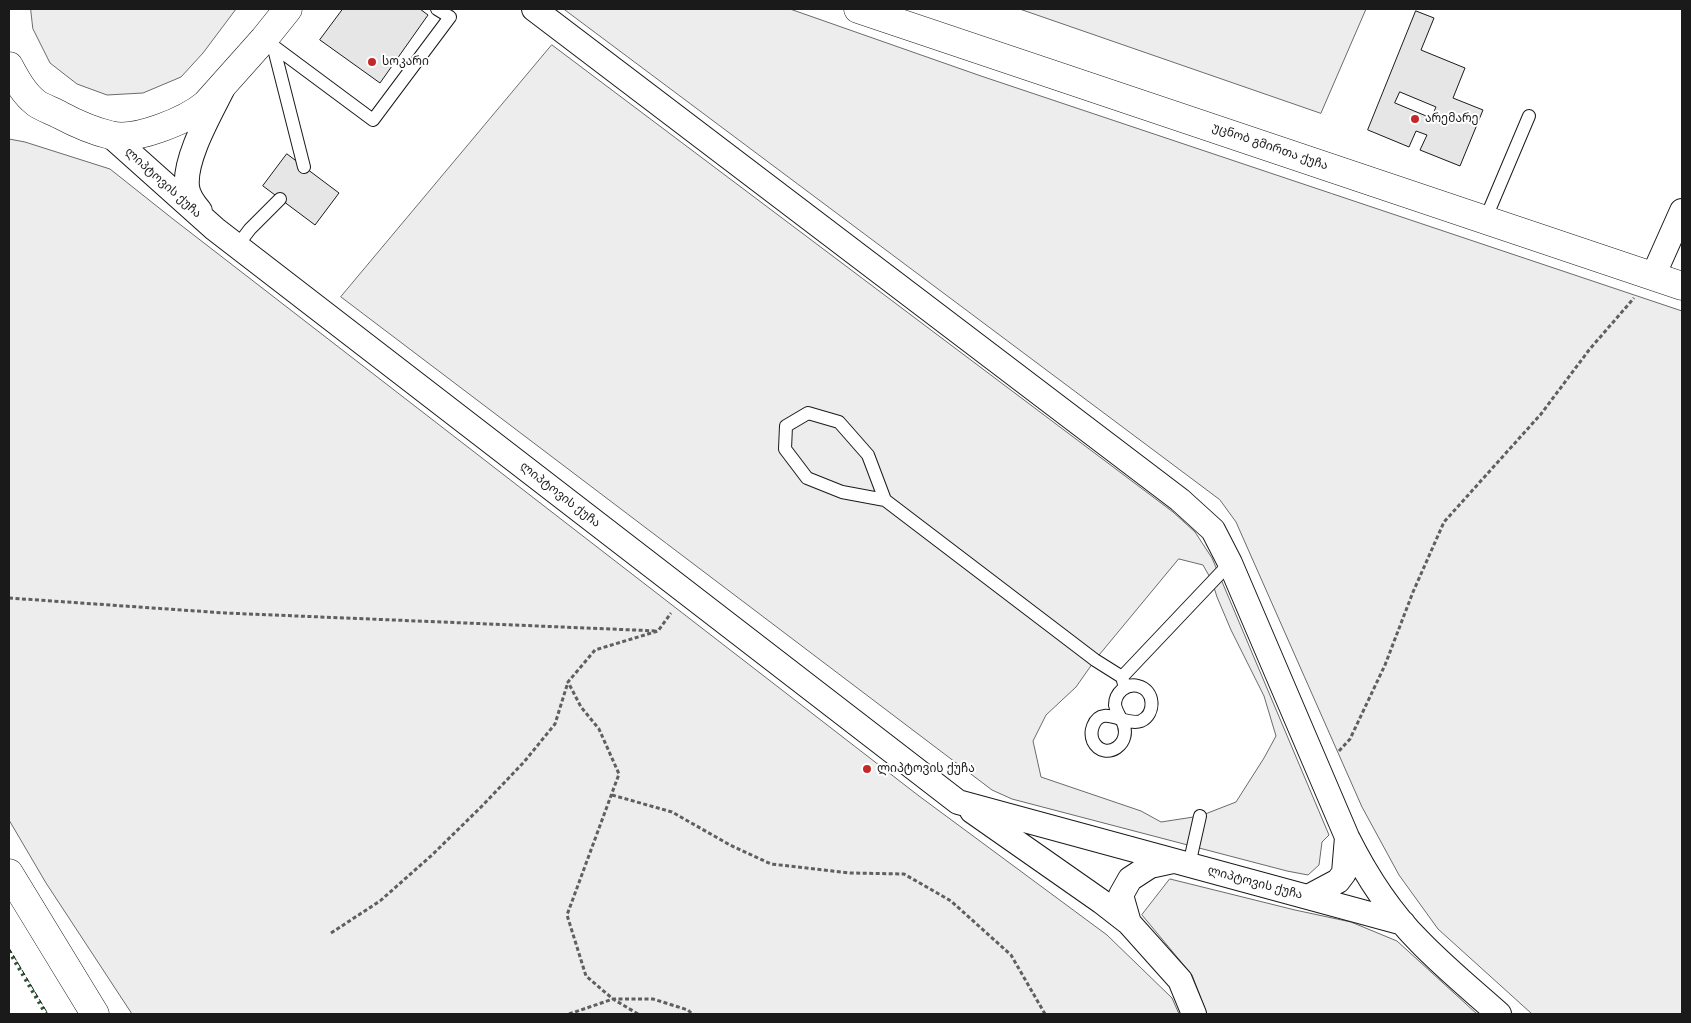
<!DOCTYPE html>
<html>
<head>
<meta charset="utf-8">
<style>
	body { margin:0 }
	#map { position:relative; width:1691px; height:1023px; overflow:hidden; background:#fff; font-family:"DM Sans",sans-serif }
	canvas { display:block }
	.frame { position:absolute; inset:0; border:10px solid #1a1a1a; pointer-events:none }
</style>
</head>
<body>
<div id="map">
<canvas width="1691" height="1023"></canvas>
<div class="frame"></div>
</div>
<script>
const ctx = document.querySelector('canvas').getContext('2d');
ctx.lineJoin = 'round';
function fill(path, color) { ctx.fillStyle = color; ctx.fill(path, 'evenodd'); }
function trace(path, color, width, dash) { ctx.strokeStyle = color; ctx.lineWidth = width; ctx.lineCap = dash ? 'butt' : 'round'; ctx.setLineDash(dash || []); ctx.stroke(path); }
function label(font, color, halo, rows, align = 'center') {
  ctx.font = font + ' "DM Sans","Noto Sans Georgian",sans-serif'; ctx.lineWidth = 4; ctx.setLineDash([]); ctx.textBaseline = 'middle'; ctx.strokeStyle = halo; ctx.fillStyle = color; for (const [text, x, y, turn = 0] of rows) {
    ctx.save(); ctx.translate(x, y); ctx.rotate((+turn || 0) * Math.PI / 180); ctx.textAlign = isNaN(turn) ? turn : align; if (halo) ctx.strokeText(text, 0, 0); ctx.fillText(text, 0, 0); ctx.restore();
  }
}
const green = new Path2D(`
	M31 9H236L203 53 181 77 143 93 107 95 77 84 50 63 33 29Z
	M564 9H790L981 76 1682 311V1014H1532L1438 929 1399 875 1362 807 1236 522 1220 500Z
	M1020 9H1366L1321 113Z
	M552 45 1173 512 1195 532 1212 558 1329 835 1322 842 1319 865 1308 875 1287 871 1012 799 992 790 341 297ZM1179 559 1203 565 1212 581 1217 597 1231 630 1264 696 1276 736 1264 758 1236 802 1200 816 1161 822 1141 811 1041 777 1033 741 1046 715 1076 687 1095 660Z
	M9 139 25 142 110 169 173 219 919 796 1107 935 1172 998 1179 1014H132L46 883 9 820Z
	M1170 879 1295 910 1351 922 1397 941 1477 1014H1207L1192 975 1142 915Z`);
const building = new Path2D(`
	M343 9H420L428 15 380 83 320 40Z
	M1416 11 1434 18 1421 50 1465 68 1453 98 1483 110 1460 166 1420 150 1427 135 1416 131 1409 147 1368 130ZM1400 92 1436 107 1431 118 1395 103Z
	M287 154 339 193 315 225 263 186Z`);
const path = new Path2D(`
	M9 598 225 613 658 631
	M1339 751 1350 739 1385 665 1413 592 1444 522 1541 414 1589 350 1634 298
	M612 795 672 812 730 845 771 864 850 873 904 874 951 901 1011 955 1045 1014
	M331 933 380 901 432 855 482 806 524 762 555 724 568 682
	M569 1014 613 999H653L688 1010 692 1014
	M638 1014 613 999 586 976 567 915 619 774 599 729 581 707 568 682 595 650 658 631 671 613`);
const service = new Path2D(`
	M264 39 373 120 450 17 437 9
	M273 45 304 167
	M1485 220 1529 116
	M237 246 250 229 280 199
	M885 500 842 492 807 478 785 449 786 426 808 413 839 422 868 455 885 500 1095 660 1122 677 1125 688
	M1122 677 1230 563
	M1121 719C1136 744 1104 763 1093 741 1091 736 1091 731 1093 726 1102 703 1125 727 1141 721 1156 714 1155 690 1138 686 1126 683 1115 693 1115 705 1116 710 1119 715 1121 719
	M1189 865 1200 816`);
const minor = new Path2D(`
	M534 9 1180 500 1213 530 1230 563 1347 837C1366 875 1390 912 1419 941 1444 967 1472 990 1499 1014
	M111 136 215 229 958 802 1403 923
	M200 211C194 204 188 196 187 187 184 159 209 116 222 90
	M1653 276 1682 211
	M972 811 1102 902 1129 923 1180 980 1194 1014
	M1308 897 1338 881 1344 873 1347 837
	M1129 923 1121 895 1130 879 1150 866 1173 861`);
const secondary = new Path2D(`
	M858 9 1682 286
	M9 66C16 79 24 94 36 103 43 108 53 111 60 115 75 123 93 131 110 135 135 142 187 120 206 104L264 39 288 9
	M9 873 95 1014`);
const hedge = new Path2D(`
	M9 951 46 1014`);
const fence = new Path2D(`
	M9 948 48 1014`);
const markers = [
	[372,62,5,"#c62828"],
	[1415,119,5,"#c62828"],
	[867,769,5,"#c62828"]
];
const poiNames = [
	["სოკარი",382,62],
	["არემარე",1425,119],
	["ლიპტოვის ქუჩა",877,769]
];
const streetNames = [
	["უცნობ გმირთა ქუჩა",1270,147,19],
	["ლიპტოვის ქუჩა",163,183,42],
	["ლიპტოვის ქუჩა",560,495,38],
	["ლიპტოვის ქუჩა",1255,883,15]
];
fill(green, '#ededed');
trace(green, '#6a6a6a', 1);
fill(building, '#e6e6e6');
trace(building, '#1a1a1a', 1);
trace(service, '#1a1a1a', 14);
trace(minor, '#1a1a1a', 26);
trace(secondary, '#1a1a1a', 29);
trace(path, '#5f5f5f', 3, [4, 2.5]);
trace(service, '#fff', 12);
trace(minor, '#fff', 24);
trace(secondary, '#fff', 28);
trace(hedge, '#2b5a34', 4, [2.5, 4]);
trace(fence, '#1a1a1a', 1, [6, 2.5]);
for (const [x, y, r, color] of markers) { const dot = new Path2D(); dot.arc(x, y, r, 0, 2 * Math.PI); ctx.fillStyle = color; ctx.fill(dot); trace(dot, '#fff', 2); }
label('12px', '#1a1a1a', '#fff', poiNames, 'left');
label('12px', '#1a1a1a', '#fff', streetNames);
</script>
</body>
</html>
